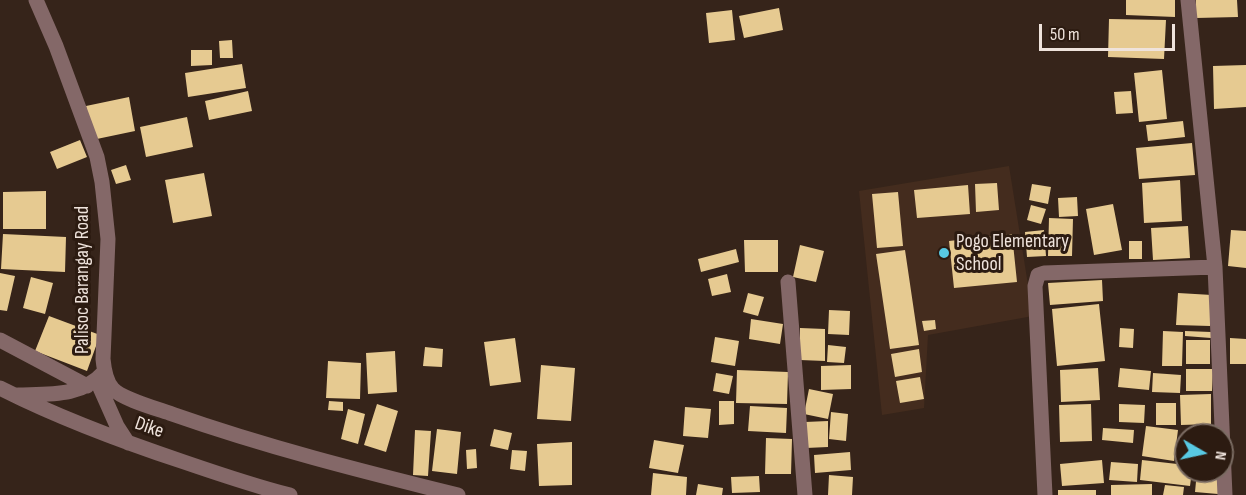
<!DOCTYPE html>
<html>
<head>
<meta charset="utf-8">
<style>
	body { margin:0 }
	#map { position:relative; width:1246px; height:495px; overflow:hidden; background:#36241a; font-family:"Sofia Sans Condensed",sans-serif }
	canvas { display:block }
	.north { position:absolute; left:1174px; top:423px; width:60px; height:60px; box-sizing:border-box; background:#2c1b11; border:2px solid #7a6b62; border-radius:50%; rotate:99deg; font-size:16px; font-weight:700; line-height:24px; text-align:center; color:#efe3dc }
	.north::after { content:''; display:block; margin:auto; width:21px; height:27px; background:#58c9e3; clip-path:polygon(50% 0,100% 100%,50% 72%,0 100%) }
	.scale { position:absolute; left:1039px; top:24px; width:136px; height:27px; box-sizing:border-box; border:3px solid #efe3dc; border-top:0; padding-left:8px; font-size:18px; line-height:21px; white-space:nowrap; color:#efe3dc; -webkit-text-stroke:4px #2c1b11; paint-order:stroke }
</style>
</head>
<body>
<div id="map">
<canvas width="1246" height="495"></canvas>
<div class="north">N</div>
<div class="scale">50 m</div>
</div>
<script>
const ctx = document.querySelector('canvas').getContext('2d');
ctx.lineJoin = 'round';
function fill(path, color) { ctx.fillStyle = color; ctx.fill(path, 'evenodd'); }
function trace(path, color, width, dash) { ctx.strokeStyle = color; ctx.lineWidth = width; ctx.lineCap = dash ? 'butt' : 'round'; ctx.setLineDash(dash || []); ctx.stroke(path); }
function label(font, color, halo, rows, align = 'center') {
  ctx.font = font + ' "Sofia Sans Condensed",sans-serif'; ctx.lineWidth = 6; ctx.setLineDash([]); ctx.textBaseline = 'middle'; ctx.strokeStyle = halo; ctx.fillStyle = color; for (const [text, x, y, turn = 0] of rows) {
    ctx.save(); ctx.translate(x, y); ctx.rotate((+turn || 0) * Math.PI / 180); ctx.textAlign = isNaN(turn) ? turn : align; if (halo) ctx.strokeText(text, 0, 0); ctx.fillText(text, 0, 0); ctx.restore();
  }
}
const built = new Path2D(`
	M1009 166 1033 316 928 335 924 408 882 415 859 191Z`);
const building = new Path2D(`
	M1126 0H1175V17L1126 15Z
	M1196 0H1237L1238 17 1196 18Z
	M779 8 783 30 744 38 739 16Z
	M732 10 735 40 709 43 706 13Z
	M1109 19 1166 20 1164 59 1108 57Z
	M232 40 233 58H220L219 41Z
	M191 50H212V65L191 66Z
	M242 64 246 88 188 97 185 73Z
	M1246 65V107L1214 109 1213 66Z
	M1162 70 1167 119 1139 122 1134 73Z
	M248 91 252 111 209 120 205 101Z
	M1131 91 1133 113 1116 114 1114 92Z
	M129 97 135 131 92 140 86 106Z
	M187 117 193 147 146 157 140 127Z
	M1183 121 1185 137 1148 141 1146 125Z
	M80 140 87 157 57 169 50 152Z
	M1192 143 1195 175 1139 179 1136 148Z
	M126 165 131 180 116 184 111 170Z
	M204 173 212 216 173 223 165 180Z
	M1180 180 1182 221 1144 223 1142 183Z
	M997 183 999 210 976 212 975 184Z
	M1032 184 1051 187 1048 204 1029 200Z
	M968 185 970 214 917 218 914 190Z
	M46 191V229H3V192Z
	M898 192 903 246 877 248 872 194Z
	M1077 197 1078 216 1059 217 1058 198Z
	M1113 204 1122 250 1094 255 1086 209Z
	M1031 205 1046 209 1041 224 1027 220Z
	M1049 218 1073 219 1072 256H1048Z
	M1188 226 1190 258 1153 260 1151 228Z
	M1044 230 1046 256 1027 257 1025 232Z
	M1231 230 1246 231V268L1228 266Z
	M3 234 66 237 65 272 1 269Z
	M1012 234 1017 282 954 288 949 241Z
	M744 240H778V272H745Z
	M1129 241H1142V259H1129Z
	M800 245 824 251 816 282 793 277Z
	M736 249 739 262 701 272 698 259Z
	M905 250 919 345 890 349 876 254Z
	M0 273 15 276 7 311 0 310Z
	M727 274 731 292 712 296 708 279Z
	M31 277 53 283 45 314 23 308Z
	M1102 280 1103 301 1050 305 1048 283Z
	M748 293 764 297 758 316 743 312Z
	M1178 293 1212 295 1210 326 1176 325Z
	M1099 304 1105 361 1057 366 1052 309Z
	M829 310 850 311 849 335 828 334Z
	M49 316 100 335 87 371 35 351Z
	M751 319 783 324 780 344 749 339Z
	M935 320 936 329 924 331 922 321Z
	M800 328 825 329V361L800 360Z
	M1120 328 1134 329 1133 348 1119 347Z
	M1163 331 1183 332 1182 366H1162Z
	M1185 331 1211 332V338L1185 336Z
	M715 337 739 341 735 366 711 362Z
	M515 338 521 382 490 386 484 342Z
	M1230 338 1246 339V364H1230Z
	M1186 340H1210V364H1186Z
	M828 345 846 347 844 363 827 362Z
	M425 347 443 349 442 367 423 366Z
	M919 349 922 372 895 377 891 354Z
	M395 351 397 392 368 394 366 353Z
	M328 361 361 363 360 399 326 398Z
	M541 365 575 368 571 421 537 419Z
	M851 365V389L821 390V366Z
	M1098 368 1100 400 1061 402 1060 370Z
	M1120 368 1151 371 1149 390 1118 387Z
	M1186 369H1213L1212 391H1186Z
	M737 370 788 372 787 404 736 403Z
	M716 373 733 376 729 394 713 391Z
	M1153 373 1181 375 1180 393 1152 392Z
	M920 377 924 399 900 403 896 381Z
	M809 389 833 394 828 419 804 414Z
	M1211 394V424L1181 425 1180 395Z
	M329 401 343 402V411L328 410Z
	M719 401H734V424L719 425Z
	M1156 403H1176V425H1156Z
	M377 404 398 411 386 452 364 445Z
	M1091 404 1092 441 1060 442 1059 405Z
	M1119 404 1145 405 1144 423 1119 422Z
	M750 406 787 408 786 433 748 431Z
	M685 407 711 409 708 438 683 436Z
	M348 409 365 414 358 444 341 439Z
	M831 412 848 414 846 441 829 439Z
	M828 421V447L806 448 805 422Z
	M1146 426 1178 430 1174 461 1142 456Z
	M1103 428 1134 430 1133 443 1102 440Z
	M1188 428 1218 433V435H1187Z
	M437 429 461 432 457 474 432 471Z
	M494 429 512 433 508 450 490 446Z
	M415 430 431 431 428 476 413 475Z
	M766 438 792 439 791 474H765Z
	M654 440 684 445 678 473 649 468Z
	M572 442V485L539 486 537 444Z
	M476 449 477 468 467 469 466 450Z
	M512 450 527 451 525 471 510 469Z
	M850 452 851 470 815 473 814 455Z
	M1102 460 1104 483 1062 486 1060 464Z
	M1142 460 1186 465V471H1192L1190 486 1140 480Z
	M1111 462 1138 464 1137 482 1109 480Z
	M1197 471H1220L1218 494 1195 492Z
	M653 473 687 477 686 495H651Z
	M829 475 853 477 852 495H828Z
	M759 476 760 492 732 493 731 477Z
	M698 484 723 488 722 495H696Z
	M1152 484V495H1111V485Z
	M1165 485 1184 487 1183 495H1163Z
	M1058 490H1096V495H1058Z`);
const minor = new Path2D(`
	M36 0 56 46 97 157 102 182 108 239 103 359C104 369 106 382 113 389 122 399 158 409 172 414 266 447 361 471 458 495
	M1188 0 1215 267 1225 495
	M788 282 805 495
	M0 340 87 386
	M97 381 117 426 128 443
	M0 388C59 418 121 441 184 462 219 474 254 486 290 495
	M18 395C49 394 82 397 104 372
	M1045 495 1035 286 1038 275 1044 273 1215 267`);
const markers = [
	[944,253,6,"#58c9e3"]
];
const poiNames = [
	["Pogo Elementary",956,242],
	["School",956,265]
];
const streetNames = [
	["Palisoc Barangay Road",83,280,-90],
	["Dike",149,428,19]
];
fill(built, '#442c1e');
fill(building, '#e6ca91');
trace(minor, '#846868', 15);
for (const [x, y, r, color] of markers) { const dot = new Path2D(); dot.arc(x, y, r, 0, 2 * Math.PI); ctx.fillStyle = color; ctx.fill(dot); trace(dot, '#2c1b11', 2); }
label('20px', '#efe3dc', '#2c1b11', poiNames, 'left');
label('20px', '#efe3dc', '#2c1b11', streetNames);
</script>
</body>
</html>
